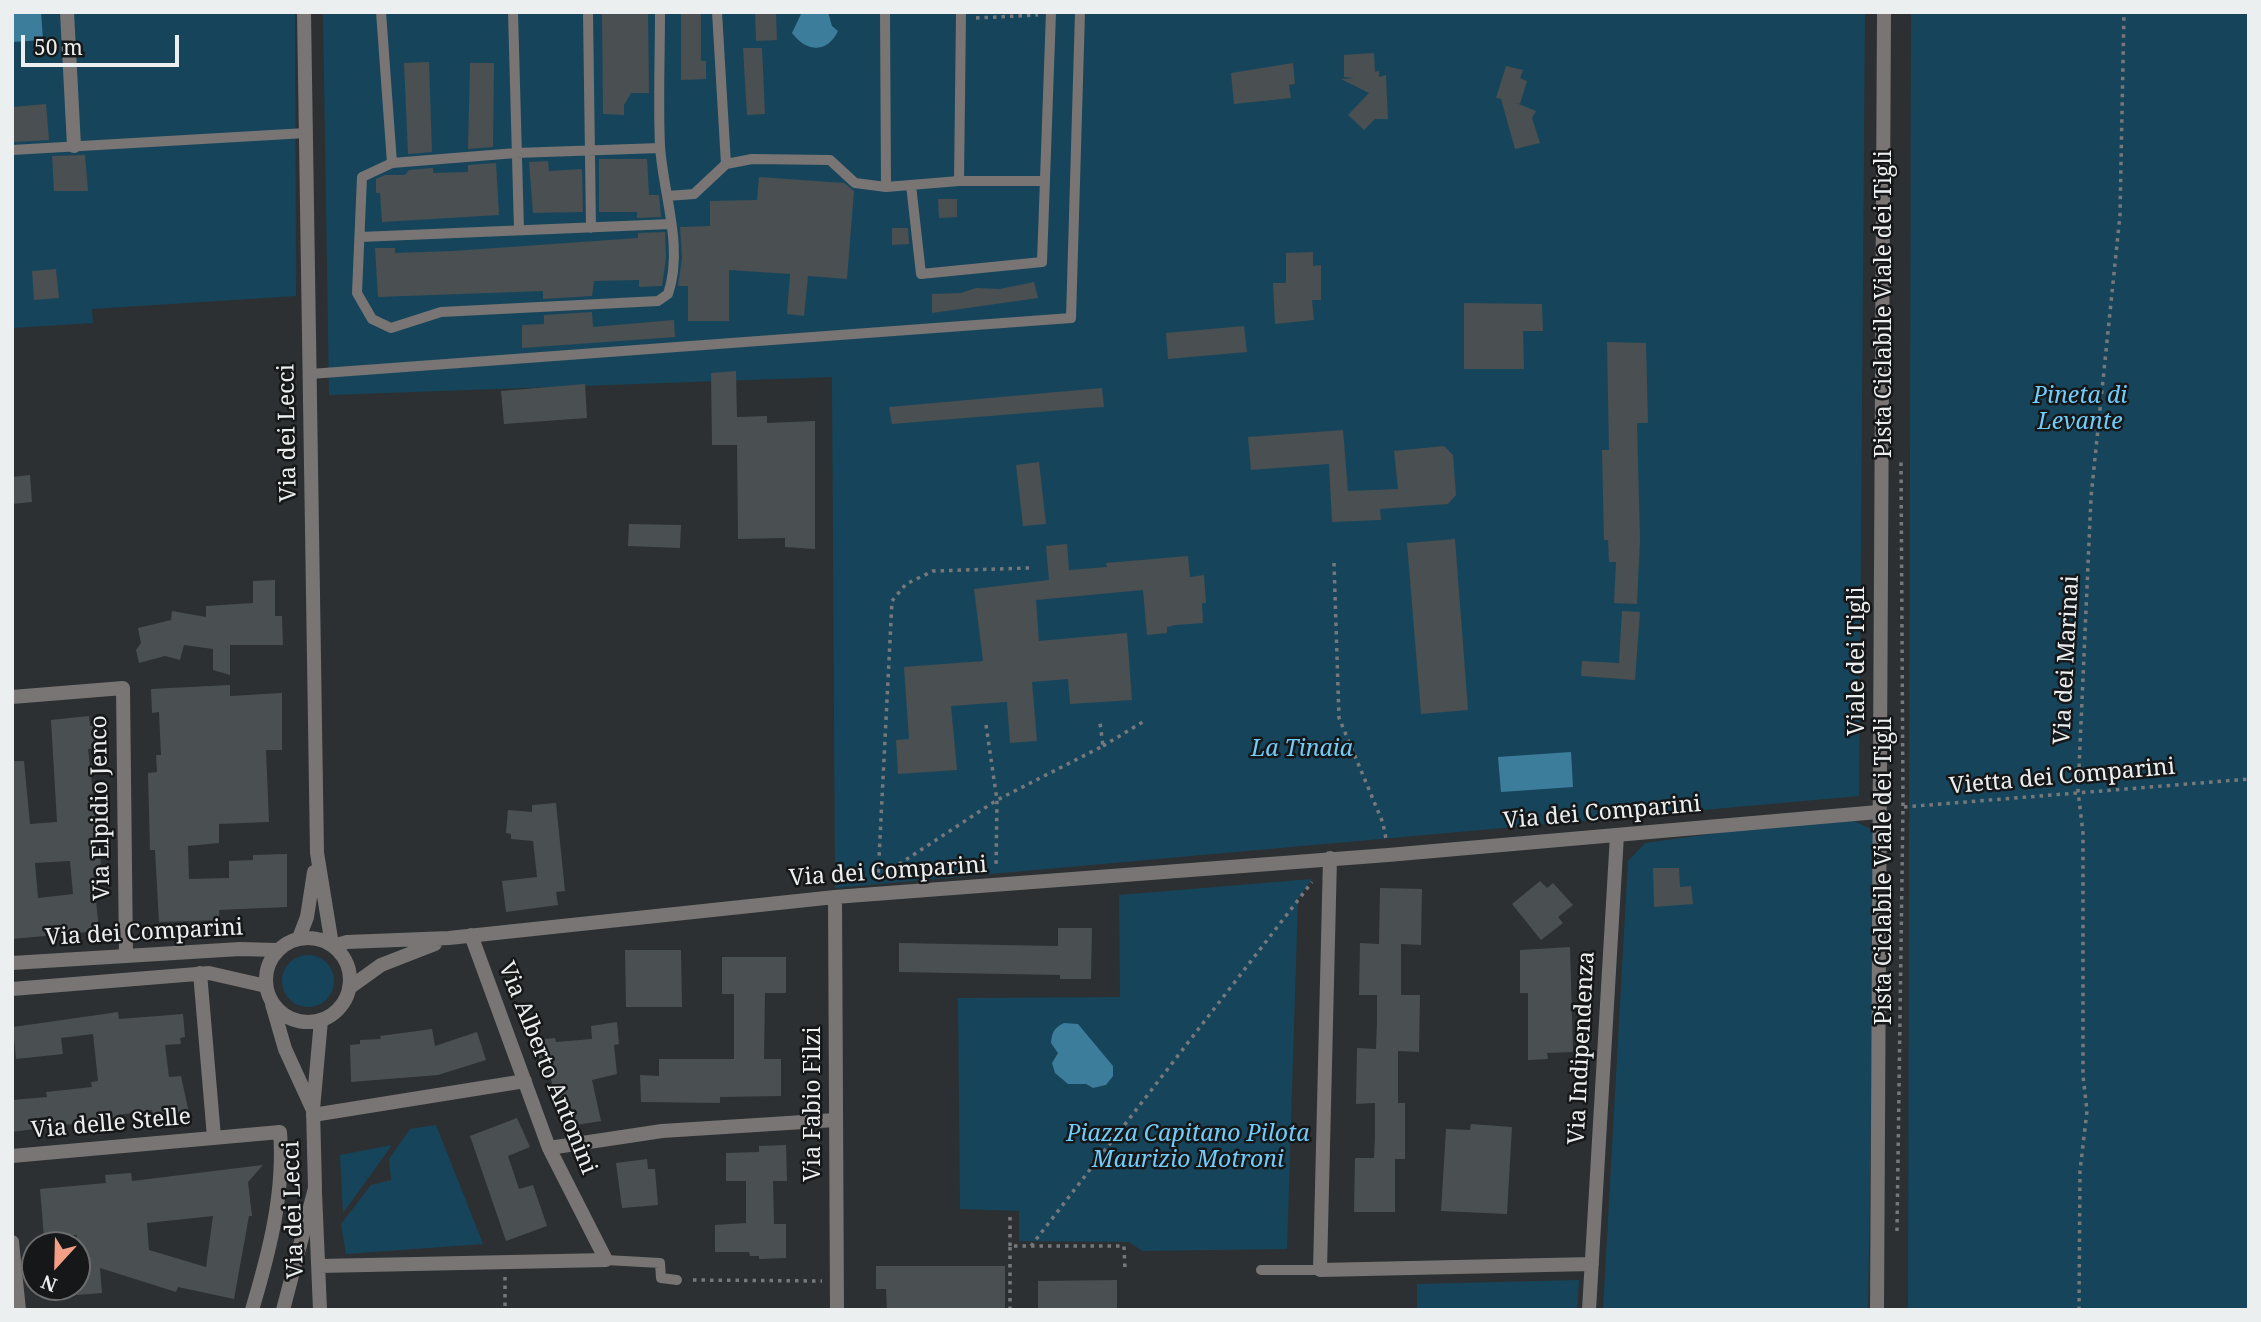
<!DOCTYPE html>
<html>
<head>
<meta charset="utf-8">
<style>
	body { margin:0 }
	#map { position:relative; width:2261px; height:1322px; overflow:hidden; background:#2c3032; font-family:"Noto Serif",serif }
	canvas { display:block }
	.frame { position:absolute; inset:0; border:14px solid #eceff0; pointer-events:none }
	.north { position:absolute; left:21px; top:1231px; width:70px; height:70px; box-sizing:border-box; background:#161718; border:2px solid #6c6d6e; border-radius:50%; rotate:202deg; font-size:19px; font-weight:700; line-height:28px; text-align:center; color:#eceff0 }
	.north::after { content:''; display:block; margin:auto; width:24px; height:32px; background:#f39f85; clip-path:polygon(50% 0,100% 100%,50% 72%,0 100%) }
	.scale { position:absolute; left:21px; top:35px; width:158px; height:32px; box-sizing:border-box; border:4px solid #eceff0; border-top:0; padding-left:9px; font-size:21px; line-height:24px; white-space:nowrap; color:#eceff0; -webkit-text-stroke:5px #161718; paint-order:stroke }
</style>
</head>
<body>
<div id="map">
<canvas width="2261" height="1322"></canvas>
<div class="frame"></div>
<div class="north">N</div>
<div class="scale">50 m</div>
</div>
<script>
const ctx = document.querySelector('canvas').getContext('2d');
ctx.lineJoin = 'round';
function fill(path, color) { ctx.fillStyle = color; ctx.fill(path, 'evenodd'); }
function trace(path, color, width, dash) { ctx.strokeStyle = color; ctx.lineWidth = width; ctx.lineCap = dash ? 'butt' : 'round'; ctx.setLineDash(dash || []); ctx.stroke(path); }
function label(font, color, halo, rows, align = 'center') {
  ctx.font = font + ' "Noto Serif",serif'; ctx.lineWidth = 5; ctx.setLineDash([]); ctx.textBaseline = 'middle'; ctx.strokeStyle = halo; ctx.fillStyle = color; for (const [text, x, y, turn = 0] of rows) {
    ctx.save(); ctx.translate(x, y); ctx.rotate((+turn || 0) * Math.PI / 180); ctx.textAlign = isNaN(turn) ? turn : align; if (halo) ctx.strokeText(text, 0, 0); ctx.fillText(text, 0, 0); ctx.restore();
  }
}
const green = new Path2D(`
	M12 12H295L296 296 92 309 93 323 12 328Z
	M323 12H1865L1859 796 835 888 832 377 329 395Z
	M1911 12H2249V1310H1908Z
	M1850 819 1875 831 1868 1310H1603L1628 861 1645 843 1746 829Z
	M1312 879 1298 899 1287 1249 1142 1251 1129 1242 1019 1241V1211L960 1209 958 998 1120 997 1119 895ZM1058 1053 1110 1079 1106 1085 1093 1088 1086 1084H1074L1052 1063Z
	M282 981a26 26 0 1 1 52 0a26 26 0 1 1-52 0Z
	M436 1125 483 1244 346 1254 341 1224 371 1185 391 1180 389 1159 410 1129Z
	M392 1145 343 1213 340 1155Z
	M1579 1280 1577 1310H1417V1284Z`);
const water = new Path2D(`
	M12 12H41L43 40 12 42Z
	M802 12H828L832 26 838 31C827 54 806 52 792 33Z
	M1571 752 1573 787 1501 792 1498 757Z
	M1064 1023 1078 1024 1113 1066V1076L1106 1085 1093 1088 1086 1084H1068L1055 1073 1052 1063 1058 1053 1051 1043C1052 1032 1054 1028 1064 1023Z`);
const building = new Path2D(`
	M602 12H648L649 93H631L624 105V115L603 114Z
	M681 12H701V61H706V79L681 80Z
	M755 12H776L777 40 756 41Z
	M743 48H762L765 114 747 115Z
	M1374 53 1375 72 1379 71V77L1386 75 1388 119H1375L1364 130 1348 115 1369 93 1341 79 1354 78 1344 77V55Z
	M429 62 432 152 408 154 404 63Z
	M470 63H494L493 147 468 149Z
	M1293 63 1295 84 1289 85 1291 98 1234 104 1231 73Z
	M1506 66 1523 70 1520 78 1527 81 1520 104 1516 103 1536 111 1532 118 1540 143 1515 149 1501 99 1496 98Z
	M46 104 49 140 12 142V107Z
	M85 155 88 191H54L52 156Z
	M599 159H647L649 195H659L661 217 637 218V212H599Z
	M548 161 549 171 582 169 583 212 533 213 529 162Z
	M496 163 499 215 382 222 380 193H376V179L385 175H405L409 170 433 168V173L468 172V165Z
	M759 177 844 183 854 191 847 279 808 276 804 316 787 314 790 274 729 270V321H688V286H678L682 258 680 227 710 226V201L757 200Z
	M938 199H957V217L939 218Z
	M892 228H908L909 244 892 245Z
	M665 232 666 258 662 286 639 287V280L594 281 592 296 543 299V291L378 297 375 248H395V253L453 251 638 238V233Z
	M1313 252V266L1321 265V300H1312L1314 320 1275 324 1273 283H1286V253Z
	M56 269 59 298 34 300 32 271Z
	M1034 282 1038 298 932 313V294L961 293 976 288 1000 289Z
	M1464 303 1542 304 1543 331H1523L1524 369H1464Z
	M592 312 593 327 674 320 675 337 522 348V325L544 324V315Z
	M1244 326 1247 352 1168 359 1166 333Z
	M1607 342 1646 343 1648 423H1637L1640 539 1637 604 1614 603 1616 562H1609L1608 540H1604L1602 450H1609Z
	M736 371 737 417 767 416V423L815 421V549L785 547V538L738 539 737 445H712L711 373Z
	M585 384 587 418 504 424 501 391Z
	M1102 388 1104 407 1087 408 892 424 889 407Z
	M1343 430 1348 491 1398 489 1394 451 1444 446 1453 455 1456 495 1448 504 1380 509 1381 520 1332 522 1329 464 1251 470 1248 437Z
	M1039 462 1046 524 1023 526 1016 465Z
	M30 475 32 502 12 504V477Z
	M629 524 681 525 680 548 628 546Z
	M1455 539 1468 710 1421 714 1407 543Z
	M1067 544 1069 570 1107 567 1106 563 1188 556 1190 577 1204 575 1206 603H1202L1203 623 1176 625 1167 627V633L1147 635 1143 590 1036 600 1039 641 1127 633 1132 700 1070 704 1068 679 1032 682 1037 741 1010 743 1007 702 951 706 957 770 898 774 896 740 909 739 904 667 983 661 974 589 1049 580 1046 546Z
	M275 580V616H282L283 645H230V675L213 670V649L184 645 180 660 165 656 139 663 136 650 141 643 138 628 171 620 172 611 206 617V606L253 603V581Z
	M1622 611 1640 612 1635 680 1581 676 1582 661 1619 663Z
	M230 685V696L282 693V750H266L269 822 219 824V843L188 846 189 879 229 878V861L253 860V855L287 854V907L219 910V920L159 922 155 850H150L148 773 157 772 156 755H161L159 712 152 713 151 689Z
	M89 716 90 726 94 725 96 748 88 749 101 864 93 869 99 931 12 939V761H24L30 824 57 822 51 720ZM70 861 73 894 38 898 35 863Z
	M556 803 565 891 556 892 558 905 506 912 502 881 537 877 533 841 511 839V834L506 833 508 810 532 812V805Z
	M1653 868H1679L1680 887 1691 886 1693 904 1654 907Z
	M1540 881 1547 888 1553 883 1573 905 1558 917 1563 923 1541 940 1512 904Z
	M1380 888 1422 889 1421 945 1401 944V995H1420L1419 1052 1398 1051V1103H1405V1159H1395V1212H1354L1355 1158H1374L1375 1136V1103L1356 1104 1357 1048 1376 1049 1377 1022V995H1359L1360 943 1379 944Z
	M1058 928H1092L1091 979H1060V975L899 972V943L1058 946Z
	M1570 947 1573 1052 1547 1053 1548 1059 1528 1060V993H1520V950Z
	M625 950H681L682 1007H626Z
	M722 957H786V993H765L764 1059H781V1096L720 1097V1103L641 1102 640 1075 659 1076V1059H734V994H722Z
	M118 1012 119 1019 183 1014 185 1037 180 1038 181 1044 165 1045 169 1077 181 1076 189 1113 153 1117 152 1110 118 1115V1118L12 1132V1100L47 1097 46 1092 92 1087 91 1082 98 1081 93 1034 61 1038 63 1054 16 1059 13 1027Z
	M617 1022 619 1044 614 1045 617 1074 592 1080 601 1121 564 1127 550 1076 543 1077 535 1040 555 1038 556 1042 592 1039 591 1026Z
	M432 1029 435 1046 477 1032 486 1060 438 1075 351 1082 350 1045 360 1044V1040L381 1039 380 1036Z
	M517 1118 530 1147 508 1156 519 1189 533 1185 547 1226 506 1241 470 1136Z
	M1471 1124 1512 1127 1507 1214 1441 1211 1446 1129 1470 1130Z
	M786 1145 787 1181H773L774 1224H786V1258L759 1259V1256H750L749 1252H715V1225L746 1223V1181H726V1153L759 1152V1146Z
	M647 1159 648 1169H655L658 1205 622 1208 616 1163Z
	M263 1165 248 1182 252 1216H249L234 1299 178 1287 176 1292 100 1268 102 1293 77 1295V1235L44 1237 40 1189 106 1183 105 1175 131 1173 132 1181ZM213 1216 206 1267 149 1250 147 1223Z
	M876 1266H1005V1310H887L886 1289H876Z
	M1117 1280V1309L1038 1310V1281Z`);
const path = new Path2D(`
	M976 18 1038 15
	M1334 563 1339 718 1383 823 1386 839
	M1029 568 933 571 906 584 892 601 878 878 997 800 1103 746 1100 723
	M986 725 997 800 996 867
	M1103 746 1146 720
	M1904 807 2249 779
	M1897 1231 1903 807 1901 461
	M1010 1246V1216
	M1031 1246H1124L1125 1270
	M505 1277V1310
	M693 1280 822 1281
	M1010 1310V1246H1031L1312 882
	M2079 1310 2080 1171 2087 1111 2083 1076V833L2078 791 2091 497 2120 215 2124 12`);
const service = new Path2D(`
	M381 12 392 163
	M513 12 519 230
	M588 12 591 228
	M660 12C660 57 658 102 660 146 663 194 684 247 668 294L658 301 441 312 391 328 372 319 357 293 362 177 392 163 516 153 660 148
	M885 12 886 187 959 181H1043
	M12 150 306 133
	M726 164 752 159 830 160 855 183 886 187
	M959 181 961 12
	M911 185 921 274 1042 262 1051 12
	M667 196 694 194 726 164 717 12
	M360 237 671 224
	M310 374 1071 318 1080 12
	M606 1260 660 1263 661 1278 677 1280
	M1261 1270H1320`);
const minor = new Path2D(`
	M67 12 74 146
	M12 697 123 688 126 955
	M1330 858 1320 1270 1592 1264
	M835 897 837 1310
	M333 946 347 942 449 938 835 897 1388 855 1878 812
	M12 963 240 949 277 950
	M200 973 214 1137
	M349 988 381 965 435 944
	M12 989 209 973 266 986
	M313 1115 525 1081
	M549 1148 662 1131 835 1120
	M12 1156 280 1132C285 1192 269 1253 252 1310
	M315 1192 320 1310
	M12 1242 19 1310
	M319 1266 606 1260 549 1148 471 935
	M1589 1310 1617 835`);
const tertiary = new Path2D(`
	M304 12 317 853 332 945
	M266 980a42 42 0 1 1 84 0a42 42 0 1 1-84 0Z
	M299 938 307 917 314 872
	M272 1004 285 1049 312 1108
	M283 1310 315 1188 313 1109 321 1020
	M1877 1310 1884 12`);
const streetNames = [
	["Pista Ciclabile Viale dei Tigli",1884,304,-90],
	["Via dei Lecci",288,433,-91],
	["Via dei Marinai",2067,660,-87],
	["Viale dei Tigli",1857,661,-90],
	["Vietta dei Comparini",2062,777,-5],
	["Via Elpidio Jenco",101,808,-91],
	["Via dei Comparini",1602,813,-5],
	["Pista Ciclabile Viale dei Tigli",1884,871,-90],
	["Via dei Comparini",888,872,-4],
	["Via dei Comparini",144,933,-3],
	["Via Indipendenza",1582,1048,-87],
	["Via Alberto Antonini",547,1068,68],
	["Via Fabio Filzi",813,1104,-90],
	["Via delle Stelle",111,1124,-5],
	["Via dei Lecci",294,1210,-92]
];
const parkNames = [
	["Pineta di",2080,396],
	["Levante",2080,422],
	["La Tinaia",1302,749],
	["Piazza Capitano Pilota",1188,1134],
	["Maurizio Motroni",1188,1160]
];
fill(green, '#16455b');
fill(water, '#3d7d9c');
fill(building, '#4a4f51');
trace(path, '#76797b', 3.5, [3.5, 5]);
trace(service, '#787574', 10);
trace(minor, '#787574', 14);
trace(tertiary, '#787574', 14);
label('23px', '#eceff0', '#161718', streetNames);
label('italic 23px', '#6fcdfc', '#161718', parkNames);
</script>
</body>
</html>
